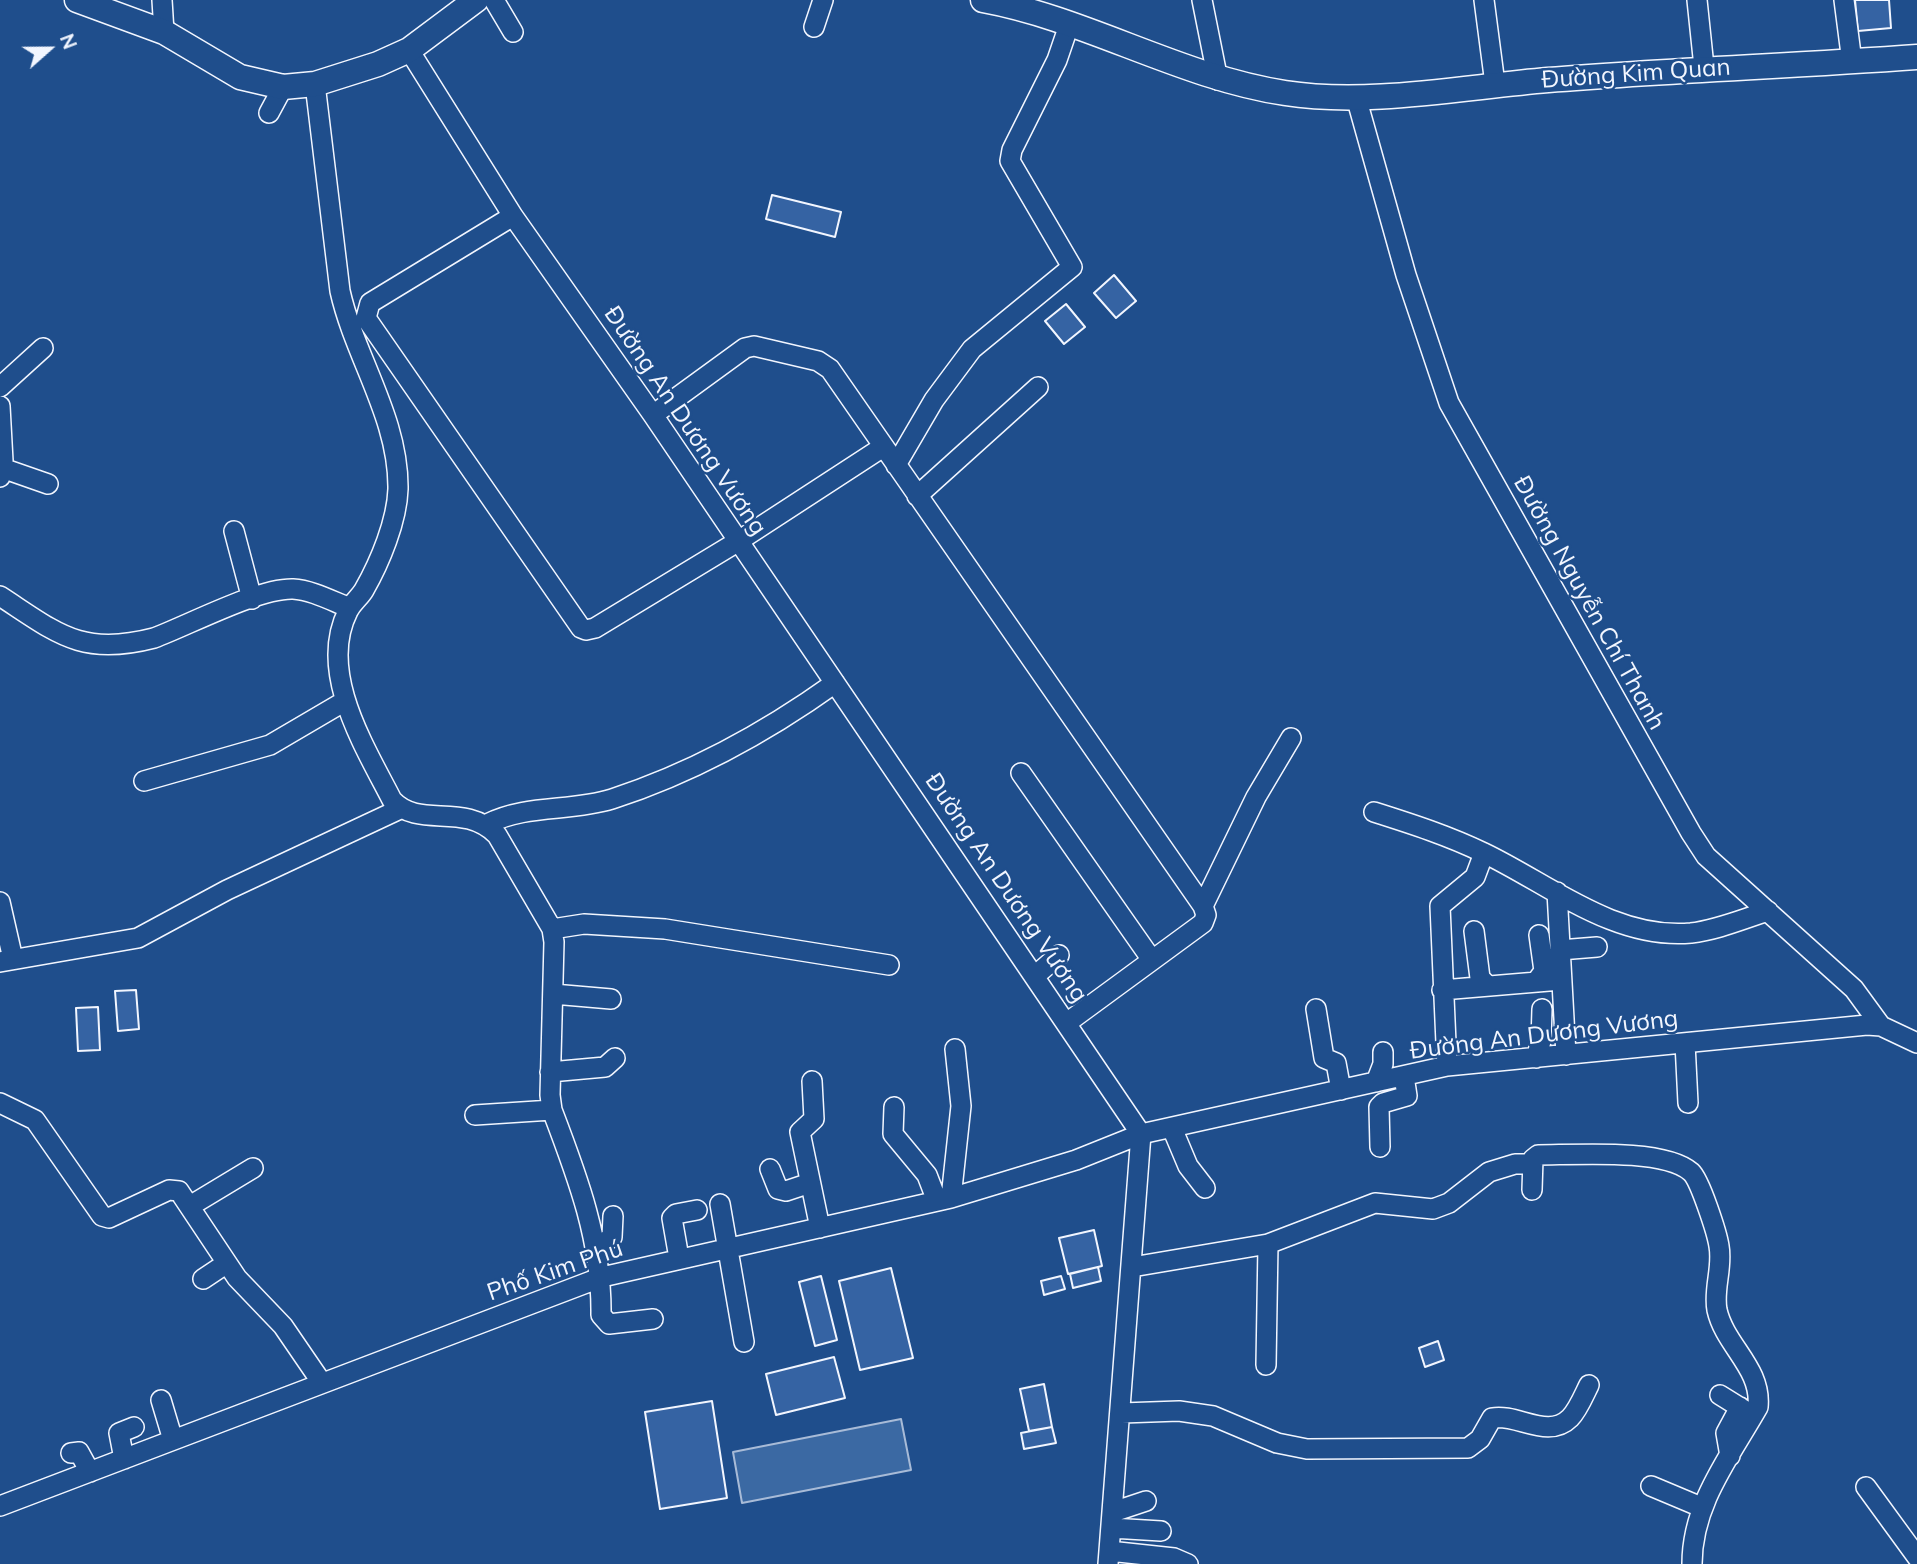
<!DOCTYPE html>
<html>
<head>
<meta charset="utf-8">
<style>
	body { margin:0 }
	#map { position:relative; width:1917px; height:1564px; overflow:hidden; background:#1f4e8c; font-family:Mulish,sans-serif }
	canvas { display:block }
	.north { position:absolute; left:14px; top:14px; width:70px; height:70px; -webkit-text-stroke:5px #1f4e8c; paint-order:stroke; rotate:69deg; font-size:19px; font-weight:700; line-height:28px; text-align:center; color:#f2f6ff }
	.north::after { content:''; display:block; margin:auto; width:24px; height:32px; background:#f2f6ff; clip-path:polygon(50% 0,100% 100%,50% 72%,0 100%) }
</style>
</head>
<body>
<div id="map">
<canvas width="1917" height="1564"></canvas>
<div class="north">N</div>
</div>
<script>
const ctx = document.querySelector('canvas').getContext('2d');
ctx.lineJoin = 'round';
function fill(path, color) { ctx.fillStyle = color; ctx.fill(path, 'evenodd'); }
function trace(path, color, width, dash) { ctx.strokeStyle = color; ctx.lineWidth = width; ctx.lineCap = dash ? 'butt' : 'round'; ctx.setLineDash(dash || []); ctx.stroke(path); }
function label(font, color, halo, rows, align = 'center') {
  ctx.font = font + ' Mulish,sans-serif'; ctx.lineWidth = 5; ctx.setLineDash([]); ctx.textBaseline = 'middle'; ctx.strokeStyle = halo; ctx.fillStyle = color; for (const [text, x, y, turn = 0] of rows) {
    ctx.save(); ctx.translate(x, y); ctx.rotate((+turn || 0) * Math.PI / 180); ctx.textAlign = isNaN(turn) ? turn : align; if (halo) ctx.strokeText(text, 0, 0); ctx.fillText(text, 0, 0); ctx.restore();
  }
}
const water = new Path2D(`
	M901 1419 911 1470 742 1503 733 1452Z`);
const building = new Path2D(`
	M1855 0H1889L1891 28 1858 31Z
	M772 195 841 212 835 237 766 219Z
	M1114 275 1136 301 1116 318 1094 293Z
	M1066 304 1085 327 1064 344 1045 321Z
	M136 990 139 1029 118 1031 115 991Z
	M98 1007 100 1050 78 1051 76 1008Z
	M1094 1230 1102 1266 1068 1274 1059 1238Z
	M1098 1267 1101 1281 1073 1288 1070 1274Z
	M891 1268 913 1358 860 1370 839 1281Z
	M821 1276 837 1340 815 1346 799 1282Z
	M1061 1276 1065 1289 1044 1295 1041 1281Z
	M1438 1341 1444 1360 1425 1367 1419 1348Z
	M834 1357 845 1398 776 1415 766 1374Z
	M1044 1384 1052 1427 1029 1431 1020 1389Z
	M712 1401 727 1498 660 1509 645 1412Z
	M1052 1427 1056 1443 1024 1449 1021 1433Z`);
const minor = new Path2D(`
	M162 0 164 32
	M494 0 513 32
	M1202 0 1218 80
	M1484 0 1495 84
	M1697 0 1704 67
	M1844 0 1852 62
	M814 27 823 0
	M409 50 513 216 653 415 1141 1134 1447 1066 1867 1025 1881 1026
	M315 84 340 291C355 358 399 418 398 489 397 521 380 562 364 590 360 597 352 603 348 611 317 672 365 747 392 800 420 830 463 801 497 835L552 929 554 942 550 1095 552 1110C578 1178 602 1242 601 1315L609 1324 653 1319
	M1356 97 1406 275 1449 403 1691 833 1706 856 1854 989 1881 1026 1917 1043
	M269 113 283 87
	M513 216 370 303 366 318 581 628 586 630 595 628 737 542 883 447
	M0 387 43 348
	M0 406 3 461 0 477
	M653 415 745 348 754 346 818 361 830 369 1203 906 1206 915 1203 923 1068 1022
	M896 465 934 400 972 349 1072 267 1010 161 1012 150 1057 60 1069 25
	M2 468 48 484
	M917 496 1038 387
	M234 531 252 599
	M0 596C57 633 81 657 154 638 189 625 258 588 293 589 312 590 332 601 350 608
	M1021 773 1152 960
	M144 781 270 745 345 701
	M1374 812C1412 824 1449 836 1484 853 1549 884 1614 940 1691 933 1717 930 1743 919 1768 911
	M487 824C527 804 570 812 612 799 692 773 768 731 835 683
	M1557 892 1566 1055
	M0 902 13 959
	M1203 906 1256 797 1291 738
	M552 929 584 924 665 929 889 965
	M1474 931 1480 978 1488 986
	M1560 950 1597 947
	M0 962 138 938 227 890 400 809
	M1036 975 1059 955
	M1536 982 1544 971 1539 935
	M1442 990 1561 980
	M553 994 611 999
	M1316 1009 1324 1058 1336 1063 1341 1090
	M1685 1043 1688 1103
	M1536 1058 1541 1041 1542 1009
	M1447 1066 1440 906 1475 877 1484 853
	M550 1072 605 1067 615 1058
	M812 1081 814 1119 800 1132 820 1228
	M1376 1082 1383 1064V1052
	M0 1103 35 1120 102 1216 109 1218 169 1190 179 1191 237 1278 283 1326 322 1383
	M894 1107 893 1134 927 1175 937 1201
	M475 1115 552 1110
	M1172 1128 1188 1166 1205 1188
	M1380 1147 1379 1107 1383 1103 1407 1096 1404 1076
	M770 1169 778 1189 786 1191 810 1183
	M1532 1190 1533 1159 1538 1155C1574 1155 1664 1148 1691 1172 1700 1180 1717 1233 1719 1246 1723 1268 1713 1289 1717 1310 1725 1346 1762 1368 1758 1407 1729 1458 1692 1504 1692 1564
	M951 1198 961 1106 955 1049
	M720 1204 744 1342
	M190 1206 253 1168
	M596 1248 612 1237 613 1216
	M679 1258 672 1218 676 1214 697 1210
	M1132 1267 1268 1244 1375 1203 1433 1209 1449 1203 1489 1172 1515 1164H1533
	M203 1279 227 1263
	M1266 1365 1268 1244
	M1720 1395 1749 1413
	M161 1400 173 1440
	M1122 1413 1179 1411 1213 1416 1277 1443 1307 1449 1468 1448 1480 1439 1492 1418C1517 1413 1548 1440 1570 1418 1578 1410 1584 1395 1589 1385
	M71 1453 79 1452 90 1472
	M1730 1456 1726 1433 1740 1407
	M124 1459 119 1433 134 1427
	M1651 1486 1701 1507
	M1866 1487 1917 1557
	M0 1506 602 1277 951 1198 1076 1160 1141 1134 1108 1564
	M1113 1512 1146 1501
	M1111 1528 1161 1531
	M1109 1551 1174 1558 1188 1564`);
const major = new Path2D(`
	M77 0 164 32 240 77 283 87 315 84 378 64 409 50 476 0
	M983 0C1087 19 1180 77 1285 93 1368 106 1464 87 1548 80 1671 70 1794 66 1917 57`);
const streetNames = [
	["Đường Kim Quan",1636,74,-4],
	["Đường An Dương Vương",685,421,56],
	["Đường Nguyễn Chí Thanh",1589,603,61],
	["Đường An Dương Vương",1006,888,56],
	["Đường An Dương Vương",1544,1035,-7],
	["Phố Kim Phú",555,1271,-19]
];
fill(water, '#3b69a3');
trace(water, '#a8bbd7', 2);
fill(building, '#3563a3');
trace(building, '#f2f6ff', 2);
trace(minor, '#f2f6ff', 22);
trace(major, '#f2f6ff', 27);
trace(minor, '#1f4e8c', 19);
trace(major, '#1f4e8c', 24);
label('24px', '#f2f6ff', '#1f4e8c', streetNames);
</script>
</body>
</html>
